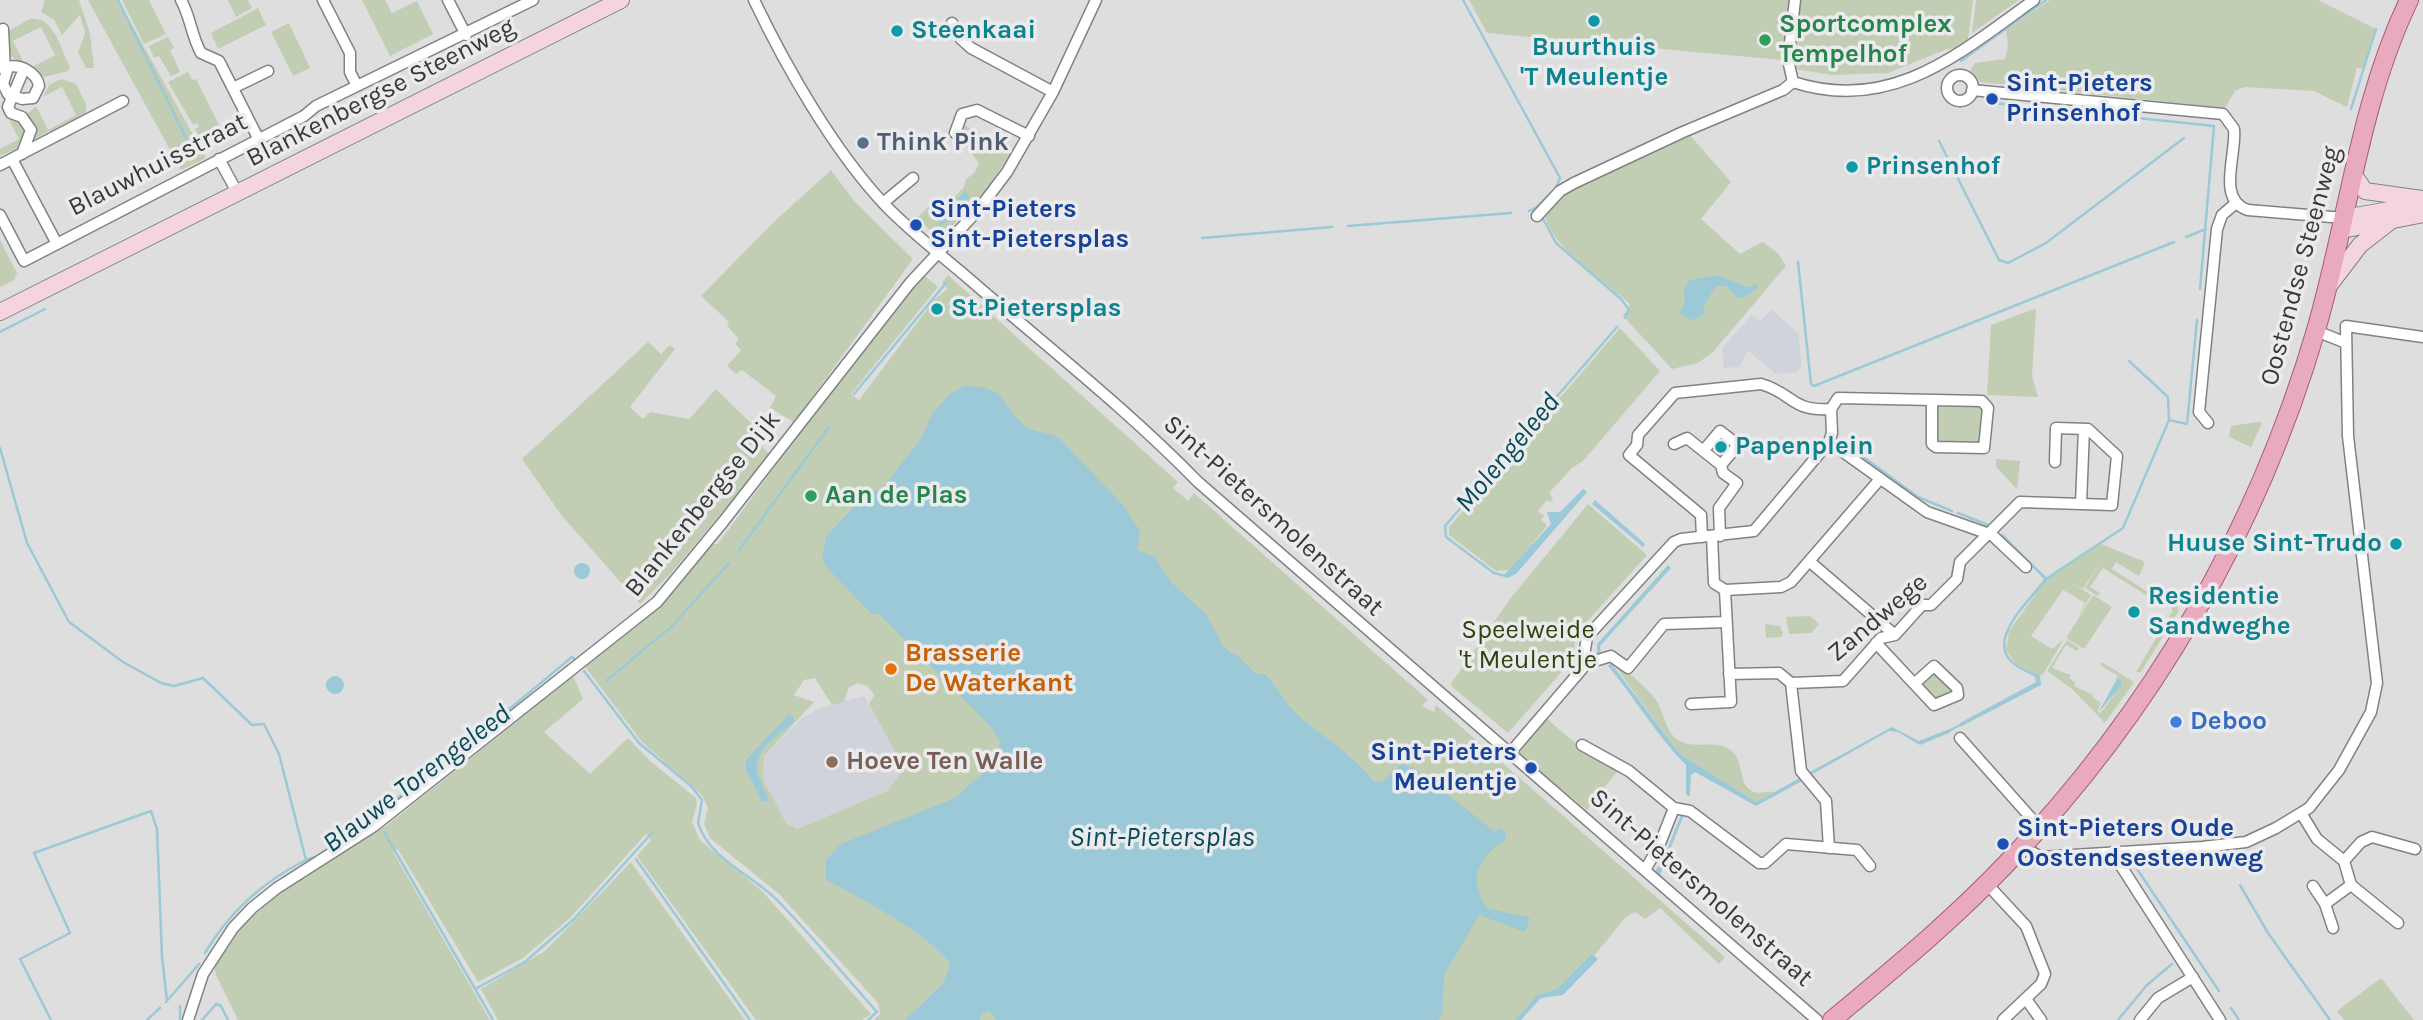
<!DOCTYPE html>
<html>
<head>
<meta charset="utf-8">
<style>
	body { margin:0 }
	canvas { display:block; background:#dededf }
</style>
</head>
<body>
<canvas width="2423" height="1020"></canvas>
<script>
const ctx = document.querySelector('canvas').getContext('2d');
ctx.lineJoin = 'round';
function fill(path, color) { ctx.fillStyle = color; ctx.fill(path, 'evenodd'); }
function trace(path, color, width, dash) { ctx.strokeStyle = color; ctx.lineWidth = width; ctx.lineCap = dash ? 'butt' : 'round'; ctx.setLineDash(dash || []); ctx.stroke(path); }
function label(font, color, halo, rows, align = 'center') {
  ctx.font = font + ' Karla,sans-serif'; ctx.lineWidth = 7; ctx.setLineDash([]); ctx.textBaseline = 'middle'; ctx.strokeStyle = halo; ctx.fillStyle = color; for (const [text, x, y, turn = 0] of rows) {
    ctx.save(); ctx.translate(x, y); ctx.rotate((+turn || 0) * Math.PI / 180); ctx.textAlign = isNaN(turn) ? turn : align; if (halo) ctx.strokeText(text, 0, 0); ctx.fillText(text, 0, 0); ctx.restore();
  }
}
const built = new Path2D(`
	M1771 309 1798 333 1802 365 1797 372 1776 374 1748 351 1739 367 1724 368 1722 348 1752 315 1760 322Z
	M864 696 904 769 887 791 797 829 786 823 763 779 764 756 801 719 818 709Z`);
const green = new Path2D(`
	M45 0H79L90 33 94 68H86L78 52 85 33 80 15 62 35 54 20 41 12Z
	M88 0H118L206 158 181 170Z
	M122 0H149L166 34 144 44Z
	M228 0H248L252 8 236 17Z
	M362 0H385L392 13 417 1 433 34 390 56Z
	M1469 0H1973L1967 47 1947 49 1888 73 1832 75 1795 69 1793 61 1487 33Z
	M1976 0H2019L1972 33Z
	M2050 0H2318L2376 29 2363 69 2357 68 2347 107 2314 91 2245 87 2235 91 2225 108 1980 82 1970 70 1975 63 2005 59 2008 46 2006 30Z
	M258 8 266 25 218 49 211 33Z
	M30 19C54 15 61 50 70 67L68 71 44 77 32 67 55 55 41 27 13 41 23 61H17L7 52V32Z
	M289 23 310 68 293 76 271 32Z
	M168 37 174 48 170 50 180 72 171 76 159 56 154 58 149 46Z
	M188 72 192 80 196 79 224 135 208 142 205 136 200 138 195 129 199 127 197 123 193 125 168 82Z
	M61 79 76 84 86 104V114L53 133 49 131 33 140 26 115 36 106 48 130 76 115 62 87 43 97 49 85Z
	M8 118 20 119C31 134 27 140 16 153L11 151 0 156V149L19 139Z
	M960 123 1014 149 979 200 938 240 918 217 938 197 946 206 964 187 966 179 974 173 979 163 958 136Z
	M1688 133 1731 182 1701 219 1740 254 1762 242 1778 253 1786 266 1713 352 1698 363 1672 369 1623 316 1630 304C1608 284 1548 244 1545 215L1561 194Z
	M831 170 854 201 913 259 794 422 770 408 776 396 742 370 736 374 727 366 741 350 735 344 739 339 727 326 729 322 701 296 774 222Z
	M0 240 17 273 14 280 0 287Z
	M924 275 938 287 851 394 859 400 934 300 947 289 942 282 948 275 1178 482 1173 488 1188 501 1194 493 1428 700 1422 706 1434 712 1436 705 1725 957 1719 964 1660 908 1645 919 1635 912 1626 917 1594 956 1593 954 1558 988 1536 996 1515 1020H874L880 1014 878 1003 779 894 710 838 704 824 708 808 702 795 642 742 586 668 589 660 637 626 662 604 712 544H718L836 383ZM815 678 832 705 844 702 849 687 858 683 868 686 874 695 869 704 904 769 887 791 797 829 786 823 763 779 764 756 814 702 794 695 804 680Z
	M2034 309 2036 310 2032 376 2038 397 1987 395 1991 325Z
	M1620 328 1660 371 1583 461 1572 468 1549 493 1553 498 1551 502 1547 500 1538 511 1544 516 1541 519 1547 526 1510 570 1496 571 1449 535V527Z
	M648 342 661 354 670 345 675 349 630 407 643 419 650 412 689 419 716 389 762 434 757 441 770 455 671 573 640 604 562 516 522 459Z
	M1936 405 1981 406 1984 411 1982 443H1937Z
	M2258 422 2262 423 2251 447 2229 437 2231 426Z
	M1996 459 2020 461 2017 489 1996 467Z
	M1588 504 1647 555 1576 634 1573 659 1508 733 1450 685 1510 599Z
	M2101 544 2145 562 2139 576 2116 562 2112 569 2148 592 2146 595 2103 568 2090 587 2100 593 2098 596 2085 588 2105 555 2083 589 2070 582 2091 595 2077 619 2085 603 2063 590 2031 636 2052 649 2064 639 2044 673 2040 676 2017 665 2006 650 2009 631 2047 578Z
	M2093 595 2112 607 2084 649 2066 638Z
	M2172 603 2178 606V612L2141 672H2136L2173 610 2167 605Z
	M1810 616 1819 624 1811 633 1789 634 1786 617Z
	M1765 624 1780 626 1783 633 1781 637 1766 638Z
	M2067 640 2079 648 2077 651 2066 645 2052 668 2071 675 2069 678 2076 683 2074 686 2093 695 2092 697 2101 703 2097 711 2100 713 2103 710 2122 684 2116 679 2118 676 2100 665 2102 662 2134 682 2105 723 2072 689 2047 671Z
	M1612 662 1621 670H1626C1637 681 1652 691 1659 705 1664 717 1668 735 1680 741 1696 750 1716 738 1732 751 1745 762 1737 785 1754 792 1760 794 1768 791 1774 792L1756 802 1680 754Z
	M1932 671 1954 692 1938 701 1923 688 1921 682Z
	M573 676 583 699 544 732 590 774 628 738 650 761 696 798 697 804 692 822 700 840 763 892 871 1014 862 1020H756L637 856 651 840 646 834 570 918 523 958 478 982 398 849 393 852 490 1020H238L216 975 214 965 241 927 276 896 386 826Z
	M1546 718 1581 748 1582 753 1618 770 1587 810 1519 754 1521 748Z
	M631 862 745 1020H498L481 989 545 951Z
	M2381 978 2414 1020H2344L2337 1011Z`);
const water = new Path2D(`
	M965 190 969 196C964 207 949 223 938 226L941 212 951 209Z
	M1717 275 1749 288 1757 283 1758 288 1743 298 1736 297 1726 286H1716L1704 305V314L1693 321 1680 313 1685 301 1683 291 1690 280Z
	M964 386C1007 386 998 401 1024 425 1032 433 1048 431 1059 438L1123 505 1140 531 1137 550 1154 556 1172 583 1205 613 1222 644 1231 653 1236 654 1256 674H1265C1278 688 1285 704 1300 717 1326 739 1353 755 1374 782L1383 781 1401 764 1414 768 1495 832 1499 828 1505 832 1506 839C1479 858 1467 875 1487 908L1530 918 1525 932 1479 915 1444 975 1442 1013 1438 1020H997L989 1012 982 1013 980 1020H905L943 984 950 964C932 936 858 896 826 880V860L841 844 955 798 996 761 1000 741 990 726 879 614 873 615 826 567 822 559 826 537 859 501 884 486 921 439 932 414 949 395Z
	M1583 489 1587 492 1516 574 1508 578 1503 576 1551 524 1547 512H1560Z
	M1595 500 1645 544 1643 547 1592 504Z
	M574 571a8 8 0 1 1 16 0a8 8 0 1 1-16 0Z
	M1668 565 1671 568 1600 646 1601 653 1597 655V644Z
	M2046 576 2047 580C2034 598 1991 635 2011 659 2018 668 2031 671 2040 676L2041 685 1960 727V723L2036 682 2035 677C2025 671 2014 668 2007 658 1990 632 2034 595 2046 576Z
	M1611 663 1680 754 1756 802 1800 778 1802 781 1756 806 1695 772 1691 775 1690 796 1686 795V765C1656 735 1635 698 1608 666Z
	M326 685a9 9 0 1 1 18 0a9 9 0 1 1-18 0Z
	M2117 679 2121 680V686L2098 713Z
	M788 715 794 717 793 723C778 735 751 751 758 775 761 784 766 792 769 801H762L746 771V760Z
	M1892 727 1919 741 1949 729 1951 732 1920 745 1898 732 1889 731 1809 776 1808 773Z
	M1682 812H1685L1660 875 1655 871 1662 862Z
	M1592 954 1598 959 1563 995 1541 998 1521 1020H1515L1536 996 1558 988Z`);
const stream = new Path2D(`
	M118 0 191 148
	M1463 0 1560 178 1556 188
	M1961 61 2046 0
	M1994 103 2214 126 2200 289
	M2351 109 2376 29
	M1939 141 1999 260 2008 263 2046 243 2184 138
	M1529 211 1537 207 1551 193
	M1542 217 1556 243 1621 299 1629 310 1625 318
	M1348 226 1511 213
	M2186 237 2206 229
	M1202 238 1332 227
	M1798 262 1811 384 1814 386 2174 242
	M0 332 45 309
	M854 394 946 283
	M2169 420 2187 424 2197 320
	M1840 440 1918 497 1952 511
	M0 448 27 543 69 622 123 662 161 683 174 686 203 678 252 725 264 724 279 754 306 860 318 856
	M1958 513 1988 525
	M2002 535 2046 579
	M739 550 829 427
	M1506 576 1494 573 1446 537 1445 526 1617 327
	M2046 579 2123 528 2169 420 2168 397 2129 361
	M584 671 639 743 691 786 702 800 698 823C709 859 754 876 779 902 813 937 844 975 877 1012L868 1020
	M607 680 671 627 729 563
	M1947 732 1960 725
	M384 832 493 1020
	M2199 833 2217 832
	M344 839 460 750 572 657 574 659
	M636 859 750 1020
	M2133 863 2219 991
	M2240 885 2268 933 2330 1020
	M205 953C229 912 264 881 306 860
	M477 988 525 962 574 919 652 833
	M166 1002 199 964
	M180 1006V1020
	M2231 1008 2239 1020
	M51 1020 20 959 70 933 34 853 151 811 157 829 162 957 167 1000
	M147 1020 160 1008
	M202 1020 216 1004 221 1006 228 1020
	M2118 1020 2147 985 2172 964`);
const minor = new Path2D(`
	M181 0C191 18 191 35 201 53L219 61 258 138
	M323 0 350 53V72L357 86
	M448 0 466 35
	M754 0C786 67 834 151 885 205 911 232 940 254 968 278 1045 345 1127 409 1198 482L1817 1020
	M952 23 961 39 971 48 1053 92
	M3 29 5 71
	M8 67C21 64 37 73 39 86L33 98 22 99 8 94 3 84Z
	M1947 88a13 13 0 1 1 26 0a13 13 0 1 1-26 0Z
	M1793 82C1891 114 1960 53 2034 0
	M1793 82 1788 60 1795 0
	M233 88 268 71
	M1972 90 2223 114 2234 129C2237 154 2216 200 2248 210L2344 218
	M955 133 962 114 977 110 1029 136
	M22 154 31 130 22 117 11 113 8 107 24 69
	M12 159 57 244
	M219 159 237 192
	M0 165 123 101
	M883 203 913 178
	M0 215 24 261 304 116 316 106 533 0
	M1537 216 1560 191 1574 183 1683 132 1783 90 1793 82
	M2316 331 2344 342
	M2208 423 2199 412 2217 229 2222 215 2236 203
	M1829 442 1927 512 1992 535 2026 567
	M1674 444 1687 438 1721 465 1723 473 1737 483 1719 508 1720 536
	M1704 450 1720 431 1738 445 1721 465
	M2081 504 2084 429
	M1702 537 1701 515 1629 455 1637 445 1638 435 1675 393 1761 384C1793 393 1791 412 1831 409L1838 398 1982 401 1988 408 1984 448 1936 447 1932 444V401
	M1809 561 1895 635
	M1725 590 1781 587 1791 582 1880 479
	M1876 643 1934 705 1958 695 1957 688 1934 666 1915 683
	M1585 664 1611 656 1628 668 1664 624 1727 622
	M1729 674 1779 673 1791 683 1843 681 1881 638 1895 635 1922 605H1931L1957 579 1960 562 2020 502 2112 505 2117 456 2088 429 2056 428 2055 462
	M1791 683 1801 771 1826 801 1829 848
	M1691 704 1731 702 1725 590 1714 583 1712 536
	M1960 738 2040 828
	M1582 745 1629 771 1674 808
	M1510 753 1582 669 1587 637 1674 542 1681 539 1754 531 1829 442 1832 433 1831 409
	M2301 813 2317 839 2344 861 2351 885 2398 923
	M2023 847 2041 857 2202 847 2246 842 2276 828 2309 808 2339 770 2371 712 2377 683 2348 436 2346 326 2423 337
	M2112 852 2220 1020
	M2344 861 2361 842 2372 837 2415 849
	M1645 870 1659 846 1674 808 1690 811 1759 863H1765L1786 844 1857 850 1870 866
	M1987 884 2026 926 2045 974 2041 984 2003 1020
	M2313 886 2325 904 2333 928
	M2325 904 2351 885
	M2026 999 2041 1020
	M188 1020 203 974 233 928 252 908 277 888 374 826 657 602 723 522 910 283 979 209 1007 172 1053 92 1096 0
	M2140 1020 2158 998 2193 977`);
const secondary = new Path2D(`
	M2354 175 2365 191 2423 199
	M2344 218 2423 204
	M2342 230 2423 214
	M2328 287 2360 245 2391 221
	M0 312 621 0`);
const primary = new Path2D(`
	M1832 1020C1892 970 1953 920 2007 863 2152 712 2257 531 2316 330 2348 221 2359 104 2409 0`);
const markers = [
	[1594,21,7,"#0f9aa8"],
	[897,31,7,"#0f9aa8"],
	[1765,40,7,"#2e9e5b"],
	[1992,99,7,"#1a4fb4"],
	[863,143,7,"#5c6f8a"],
	[1852,167,7,"#0f9aa8"],
	[916,225,7,"#1a4fb4"],
	[937,309,7,"#0f9aa8"],
	[1721,447,7,"#0f9aa8"],
	[811,496,7,"#2e9e5b"],
	[2396,544,7,"#0f9aa8"],
	[2134,612,7,"#0f9aa8"],
	[891,669,7,"#e8710a"],
	[2176,722,7,"#3f7fe0"],
	[832,762,7,"#8d6e63"],
	[1531,768,7,"#1a4fb4"],
	[2003,844,7,"#1a4fb4"]
];
const leisureNames = [
	["Sportcomplex",1779,25],
	["Tempelhof",1779,55],
	["Aan de Plas",825,496]
];
const cultureNames = [
	["Steenkaai",911,31],
	["Buurthuis",1594,48,"center"],
	["'T Meulentje",1594,78,"center"],
	["Prinsenhof",1866,167],
	["St.Pietersplas",951,309],
	["Papenplein",1735,447],
	["Huuse Sint-Trudo",2382,544,"right"],
	["Residentie",2148,597],
	["Sandweghe",2148,627]
];
const transitNames = [
	["Sint-Pieters",2006,84],
	["Prinsenhof",2006,114],
	["Sint-Pieters",930,210],
	["Sint-Pietersplas",930,240],
	["Sint-Pieters",1517,753,"right"],
	["Meulentje",1517,783,"right"],
	["Sint-Pieters Oude",2017,829],
	["Oostendsesteenweg",2017,859]
];
const streetNames = [
	["Blankenbergse Steenweg",381,93,-27],
	["Blauwhuisstraat",158,165,-27],
	["Oostendse Steenweg",2301,266,-75],
	["Blankenbergse Dijk",703,504,-51],
	["Sint-Pietersmolenstraat",1273,516,42],
	["Zandwege",1878,618,-40],
	["Sint-Pietersmolenstraat",1701,888,41]
];
const serviceNames = [
	["Think Pink",877,143]
];
const parkNames = [
	["Speelweide",1528,631],
	["'t Meulentje",1528,661]
];
const foodNames = [
	["Brasserie",905,654],
	["De Waterkant",905,684]
];
const shopNames = [
	["Deboo",2190,722]
];
const educationNames = [
	["Hoeve Ten Walle",846,762]
];
const waterNames = [
	["Molengeleed",1508,453,-50],
	["Blauwe Torengeleed",417,779,-37],
	["Sint-Pietersplas",1162,838]
];
fill(built, '#d1d3db');
fill(green, '#c2ceb4');
fill(water, '#9bc9d7');
trace(stream, '#9bc9d7', 2.5);
trace(minor, '#818283', 13);
trace(secondary, '#818283', 18);
trace(primary, '#a35d72', 20);
trace(minor, '#fff', 10);
trace(secondary, '#f4d4de', 16);
trace(primary, '#eaaabd', 18);
for (const [x, y, r, color] of markers) { const dot = new Path2D(); dot.arc(x, y, r, 0, 2 * Math.PI); ctx.fillStyle = color; ctx.fill(dot); trace(dot, '#ebebed', 2.5); }
label('bold 26px', '#27864d', '#ebebed', leisureNames, 'left');
label('bold 26px', '#0d838f', '#ebebed', cultureNames, 'left');
label('bold 26px', '#164399', '#ebebed', transitNames, 'left');
label('26px', '#383939', '#ebebed', streetNames);
label('bold 26px', '#4e5e75', '#ebebed', serviceNames, 'left');
label('26px', '#30450e', '#ebebed', parkNames);
label('bold 26px', '#c56008', '#ebebed', foodNames, 'left');
label('bold 26px', '#366cbe', '#ebebed', shopNames, 'left');
label('bold 26px', '#785e54', '#ebebed', educationNames, 'left');
label('italic 28px', '#064b5a', '#ebebed', waterNames);
</script>
</body>
</html>
